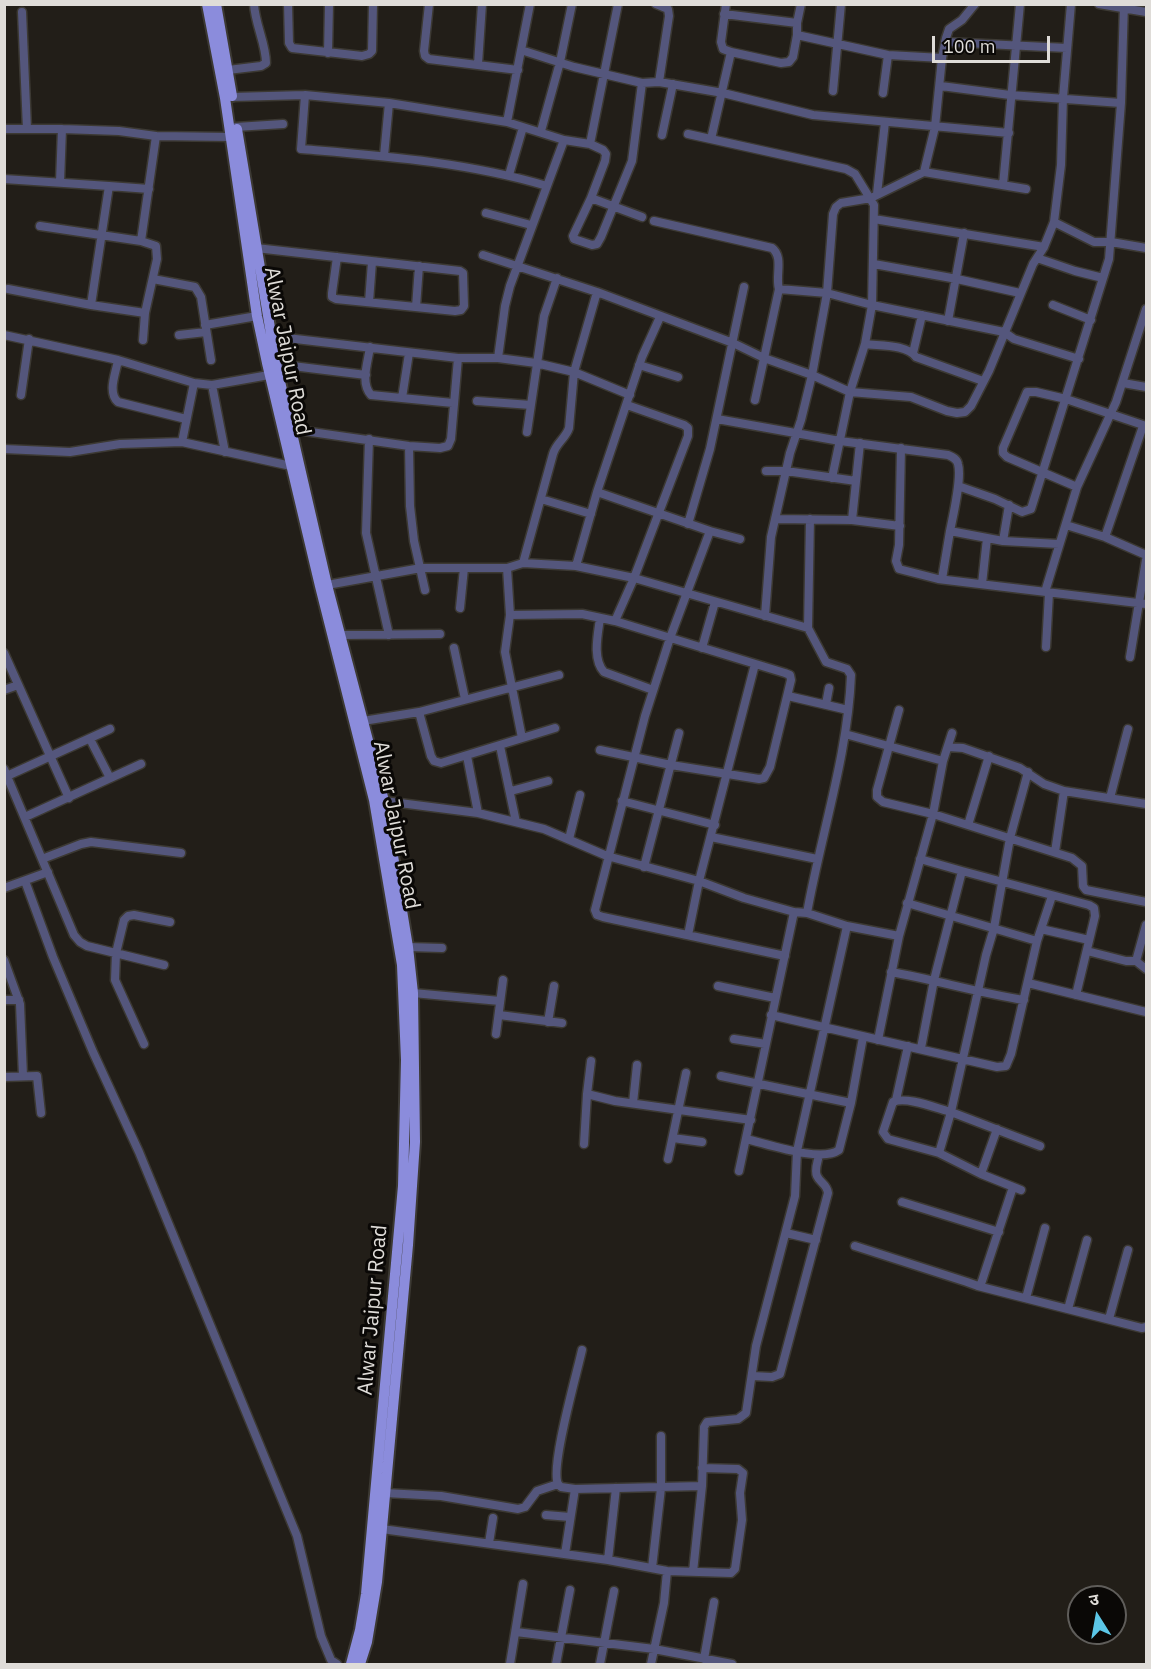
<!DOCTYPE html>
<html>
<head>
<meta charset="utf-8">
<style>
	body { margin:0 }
	#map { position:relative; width:1151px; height:1669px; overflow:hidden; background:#221e18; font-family:"IBM Plex Sans","Noto Sans Devanagari",sans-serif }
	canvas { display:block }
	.frame { position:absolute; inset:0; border:6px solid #dfdcd8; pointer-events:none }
	.north { position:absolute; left:1067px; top:1585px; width:60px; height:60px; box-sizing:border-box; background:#0a0806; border:2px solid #5f5d5a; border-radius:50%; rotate:349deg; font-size:16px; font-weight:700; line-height:24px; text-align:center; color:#dfdcd8 }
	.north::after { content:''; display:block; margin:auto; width:21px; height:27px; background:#5cc7e7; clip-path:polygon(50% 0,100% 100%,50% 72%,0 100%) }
	.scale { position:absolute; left:932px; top:36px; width:118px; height:27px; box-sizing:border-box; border:3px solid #dfdcd8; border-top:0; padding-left:8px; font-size:18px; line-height:21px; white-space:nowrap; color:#dfdcd8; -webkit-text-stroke:4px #0a0806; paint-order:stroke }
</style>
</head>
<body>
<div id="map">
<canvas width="1151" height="1669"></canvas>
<div class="frame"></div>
<div class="north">उ</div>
<div class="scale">100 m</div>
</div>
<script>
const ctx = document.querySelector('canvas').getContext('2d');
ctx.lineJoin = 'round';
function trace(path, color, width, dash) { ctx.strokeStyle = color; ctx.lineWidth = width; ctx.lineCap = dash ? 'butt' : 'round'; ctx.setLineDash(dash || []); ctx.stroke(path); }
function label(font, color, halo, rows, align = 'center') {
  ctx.font = font + ' "IBM Plex Sans",sans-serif'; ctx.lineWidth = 6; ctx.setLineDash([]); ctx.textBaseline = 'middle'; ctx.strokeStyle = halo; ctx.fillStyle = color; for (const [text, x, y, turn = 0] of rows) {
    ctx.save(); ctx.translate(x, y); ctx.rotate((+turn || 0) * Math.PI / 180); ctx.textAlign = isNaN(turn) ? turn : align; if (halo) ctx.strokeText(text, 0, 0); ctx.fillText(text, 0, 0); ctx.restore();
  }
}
const minor = new Path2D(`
	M288 4 289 43 292 48 362 56 369 54 372 51 373 4
	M429 4 424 51 425 56 429 59 518 70
	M656 4 668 9 669 16 659 82
	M1099 4 1146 12
	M22 12 27 129
	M724 14 797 23V35L888 55 942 58
	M797 23 801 4
	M945 42 1067 48
	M521 50 574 67 642 83 659 82 677 85 723 93 813 115 1009 133
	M731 52 781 63 789 62 793 57 797 35
	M328 53 329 4
	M478 64 482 4
	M228 70 261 66 266 63C266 44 255 24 254 4
	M941 86 1010 95 1121 103
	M833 91 841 4
	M883 93 888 55
	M305 95 301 149C383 156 467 162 547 186
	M232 97 305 95 389 103 507 122 564 140 590 144 603 150 606 154 605 161 591 198 573 236 574 239 592 245 597 244 601 237 632 161 642 83
	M507 122 530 4
	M236 127 283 124
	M4 129H62L119 131 156 136 231 137
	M541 131 560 62 572 4
	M688 134 846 169 855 174 874 205 872 305 865 344 850 392 832 478
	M662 135 673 84
	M711 139 731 52 723 49 721 42 726 4
	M590 144 618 4
	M384 156 389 103
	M924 172 1026 189
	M509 175 523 127
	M4 179 109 186 91 305
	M60 182 62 129
	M1003 185 1020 4
	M109 186 149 189
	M877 194 885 122
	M591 198 642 217
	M486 213 531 225
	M874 219 1044 247
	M654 221 772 248C784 257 775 276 779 289
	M1054 222 1094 242H1111L1146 248
	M40 226 141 241 156 246 157 259 145 313 143 340
	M141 241 156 136
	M256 248 460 271 463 273 464 306 461 310 455 311 336 299 332 297V293L337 257
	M483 255 597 292 733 343 764 358 812 375 850 392 911 397 947 411 957 413 965 412 971 406 989 371 1033 264 1044 247 1054 222 1061 165 1063 98 1071 4
	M1037 258 1075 271 1103 278
	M874 264 957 279 1020 293
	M153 279 195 287 201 297 211 360
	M8 289 91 305 145 313
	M369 302 372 262
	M1053 305 1091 320
	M416 307 419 266
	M948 321 964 233
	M205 325 257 316
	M4 335 118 360 194 383 212 385 269 375
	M179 335 206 332
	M270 336 458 358H498L536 363 574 372 630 395
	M865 344C879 346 907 344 916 357L983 381
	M370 347C368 362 360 383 371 395L453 403
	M913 353 922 315
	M498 358 505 306 510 286 564 140
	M118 360C116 373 107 392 118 402L186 419
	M276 364 366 375
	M639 365 678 377
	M1123 383 1146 387
	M212 385 225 452
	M21 395 29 339
	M402 398 409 353
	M755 400 779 289 827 293 872 305 1004 332 1014 339 1079 359
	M477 401 531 405
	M717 419 840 441 948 455C953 457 957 459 958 464 962 478 953 516 950 531L1003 541 1059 544
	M290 429 409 446 440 448 448 446 451 439 458 358
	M527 432 544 316 557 278
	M369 439 366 533 389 635
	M182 442 194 383
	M409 446 410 506 414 541 425 590
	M901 448 899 545 896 561 899 569 938 579 1146 604
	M4 449 70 452 120 444 182 442 291 466
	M766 471H786L856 481
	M958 486 995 499 1022 512 1031 509 1109 259 1121 103 1124 4
	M1077 487 1007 457 1003 453V448L1027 392H1036L1066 399 1146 426
	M597 492 710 531 740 539
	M541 499 591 514
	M775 519 852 520 900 526
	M852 520 860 443
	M688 524 710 449 744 287
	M1066 525 1105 537 1146 555
	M710 531 670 638 645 716 595 910 597 915 603 917 785 956
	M1105 537 1143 426
	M1003 541 1009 505
	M523 563 553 454C556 443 566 438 569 428L574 372 597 292
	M576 566 597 492 642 357 660 317
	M507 568 510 615 505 652 522 738
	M942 579 950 531
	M982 584 987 538
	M327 585 421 568H507L523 563 576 566 634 578 808 628
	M1045 592 1077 487 1116 402 1146 309
	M460 608 464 568
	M510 615 582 614 615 621 785 673 790 675 791 680 770 767 764 778 759 779 671 765 600 750
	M765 616 771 537 790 453 801 420 812 375 827 293 833 214 836 207 841 203 871 198 924 172 935 127 942 58 946 38 949 29 962 20 975 4
	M600 618C598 634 592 659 604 672L653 690
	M615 621 634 578 688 436V428L684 425 627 405
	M341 635 440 634
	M1046 647 1049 593
	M454 648 465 699
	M702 648 715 602
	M4 653 69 798
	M1130 657 1146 560
	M4 690 18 685
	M788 696 848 710
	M826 704 829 688
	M899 710 877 790V797L883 802 933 814 1072 858 1082 866 1083 886 1086 890 1146 902
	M419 712 431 756 434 761 441 763 555 728
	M363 721 419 712 559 675
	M845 734 943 761
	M90 739 110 778
	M500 746 516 822
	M948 747 963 748 1020 768 1044 784 1064 791 1146 804
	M467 756 478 813
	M4 769 74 935 80 942 87 946 164 965
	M7 776 110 729
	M511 791 548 781
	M1110 798 1128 729
	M384 801 478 813 544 829 607 856 699 881 744 898 794 912 807 913 847 926 899 936
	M622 801 715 825
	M25 817 141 764
	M968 825 989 756
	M711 837 817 859
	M569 839 580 795
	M1055 852 1064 791
	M42 859 81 844 91 842 181 853
	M920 859 962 871
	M644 867 679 733
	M25 881 53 957 93 1052 139 1152 297 1536 321 1636 331 1660 337 1664
	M4 888 48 872
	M907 903 1037 941
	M807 913C821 834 848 755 851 675L847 669 826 662 808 628 810 519
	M1041 929 1089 940
	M688 935 699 881 755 664
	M408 947 442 948
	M1087 951 1126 961H1136L1146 925
	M4 960 20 1004 23 1076
	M1136 961 1146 969
	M891 972C936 980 979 993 1024 1000
	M1028 983 1146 1012
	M718 986 775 998
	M413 993 500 1001
	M4 1000H19
	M499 1015 562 1023
	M771 1015 997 1067 1006 1066 1011 1054 1037 941 1052 896
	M548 1022 554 986
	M496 1034 503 980
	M734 1039 766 1044
	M878 1040 899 936 933 814 943 761 952 733
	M144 1044 115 980 116 953 124 920 128 916 134 915 170 922
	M921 1048 934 980 962 871 1089 905 1094 908 1095 916 1076 995
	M721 1076 851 1103
	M4 1077 37 1076 41 1113
	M587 1094 615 1101 751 1120
	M896 1100 908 1046
	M633 1103 637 1065
	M673 1138 702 1142
	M746 1139C768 1144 821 1163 839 1150L851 1103 863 1037
	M584 1144 587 1094 591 1061
	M939 1153 888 1139 883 1132 893 1102C906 1096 936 1108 951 1112L986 955 994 928 1010 838 1028 772
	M668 1159 686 1073
	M739 1171 794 912
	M981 1174 997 1129
	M1021 1190 981 1174 939 1153 951 1112 1040 1146
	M902 1202 999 1232
	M786 1233 816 1240
	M855 1246 967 1282 978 1286 981 1284 1013 1187
	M978 1286 1142 1328 1146 1327
	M1026 1298 1045 1228
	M1068 1309 1087 1240
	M1109 1319 1128 1250
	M582 1350C577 1373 550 1467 558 1484L561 1487 575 1489 702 1486
	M752 1376 772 1377 780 1374 828 1193C827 1184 820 1183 817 1176 814 1170 818 1161 819 1155
	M385 1493 441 1496 518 1509 525 1507 537 1491 558 1484
	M546 1515 570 1517
	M382 1529 608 1560 667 1571 731 1573 735 1569 742 1520 740 1493 743 1473 738 1469 702 1468
	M489 1543 493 1518
	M565 1554 575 1489
	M608 1560 616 1488
	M652 1568 661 1488V1436
	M693 1572 702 1486 704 1427 707 1422 738 1419 746 1413 756 1346 795 1196 797 1151 847 926
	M516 1632 654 1649 732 1664
	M704 1659 714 1602
	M510 1664 523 1584
	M556 1664 570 1590
	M600 1664 614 1591
	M651 1664 664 1603 667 1571`);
const major = new Path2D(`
	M207 4 225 98 257 316 267 363 320 586 374 800 402 965 406 1060 403 1186 366 1594 360 1630 351 1664
	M216 4 232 96
	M237 129 276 364 327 585 384 801 408 947 413 993 415 1142 408 1245 377 1582 367 1642 360 1664`);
const streetNames = [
	["Alwar Jaipur Road",287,351,79],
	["Alwar Jaipur Road",396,825,79],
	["Alwar Jaipur Road",373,1310,-85]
];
trace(minor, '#3c3933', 11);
trace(major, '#3c3933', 14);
trace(minor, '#54567c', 8);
trace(major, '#8b8cdc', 10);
label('21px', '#dfdcd8', '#0a0806', streetNames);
</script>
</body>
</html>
